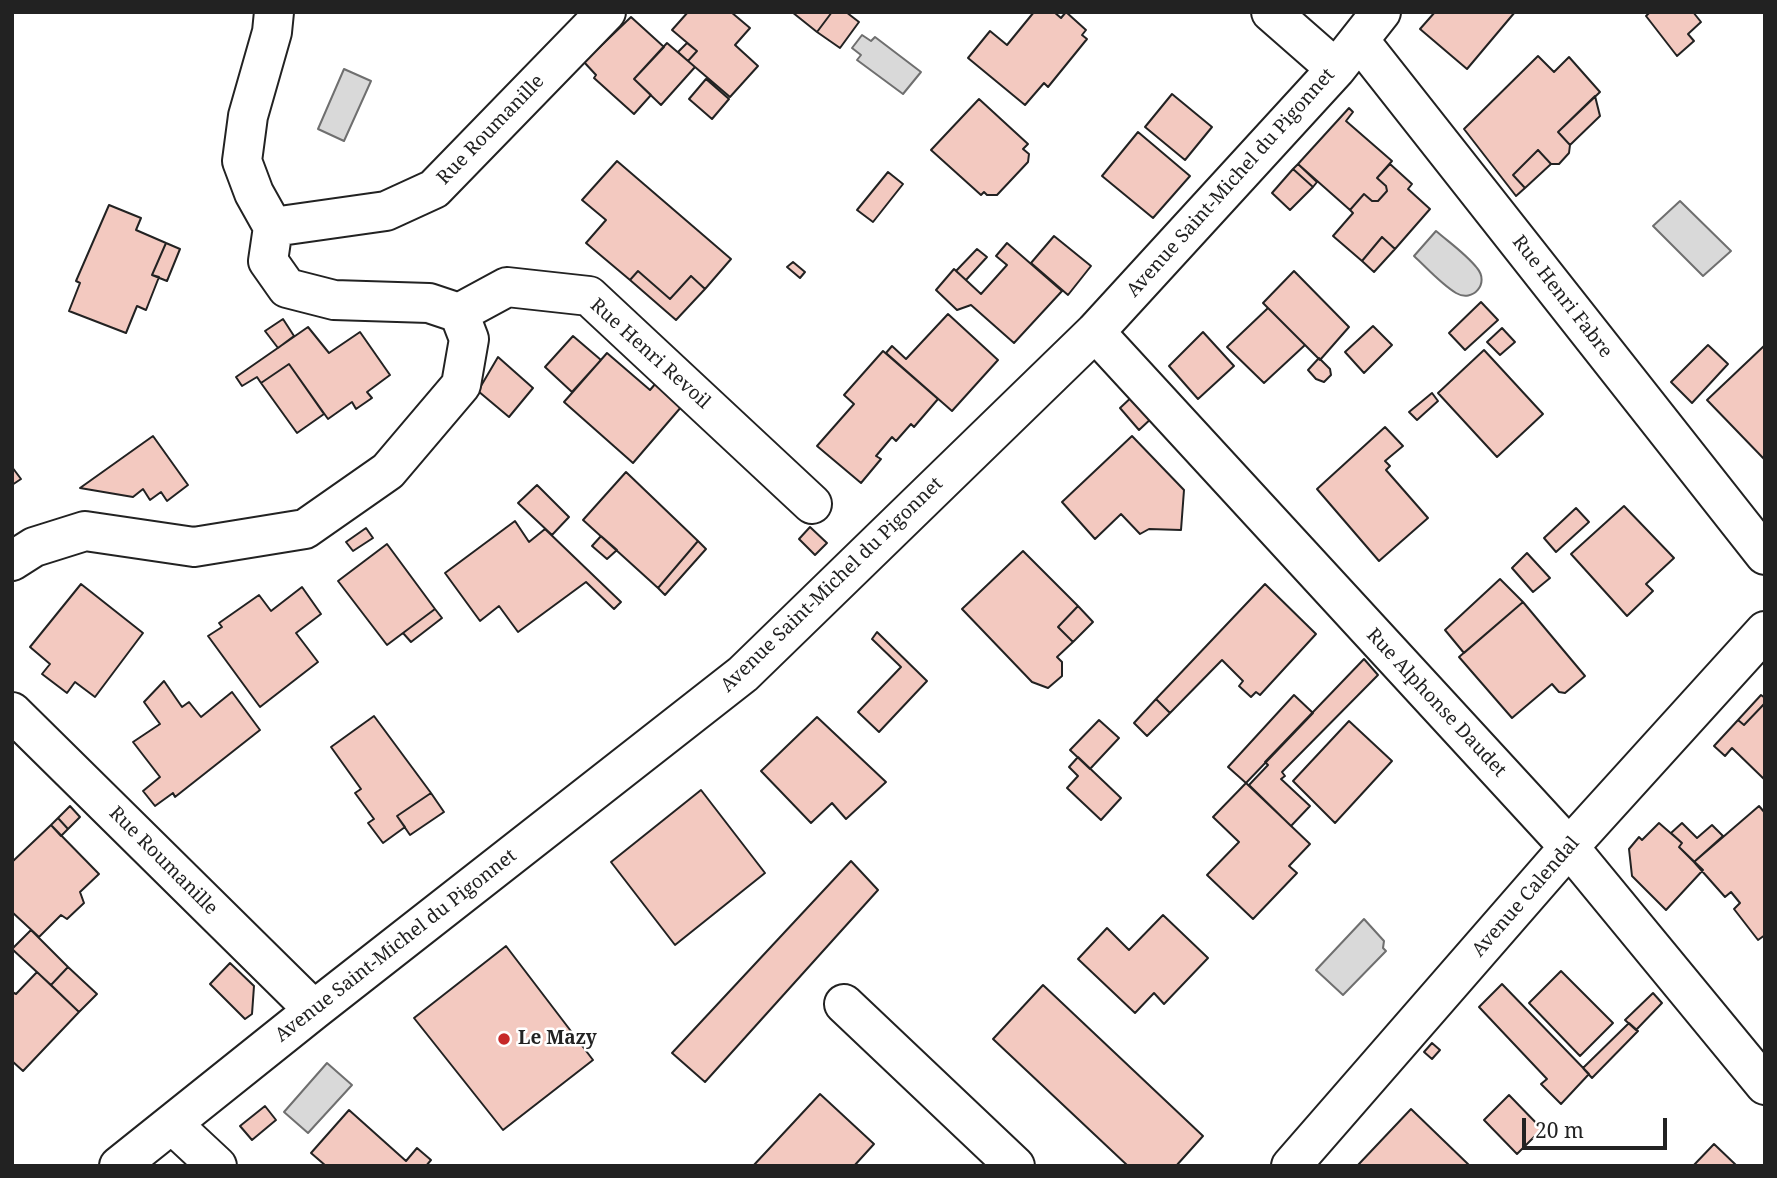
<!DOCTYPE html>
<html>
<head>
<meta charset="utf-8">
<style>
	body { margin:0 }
	#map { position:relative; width:1777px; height:1178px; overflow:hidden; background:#fff; font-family:"Noto Serif",serif }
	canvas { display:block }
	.frame { position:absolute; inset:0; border:14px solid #222; pointer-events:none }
	.scale { position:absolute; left:1522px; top:1118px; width:145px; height:32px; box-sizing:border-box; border:4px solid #222; border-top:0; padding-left:9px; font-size:21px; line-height:24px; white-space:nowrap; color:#222; -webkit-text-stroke:5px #fff; paint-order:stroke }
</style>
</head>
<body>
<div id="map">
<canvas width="1777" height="1178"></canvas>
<div class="frame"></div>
<div class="scale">20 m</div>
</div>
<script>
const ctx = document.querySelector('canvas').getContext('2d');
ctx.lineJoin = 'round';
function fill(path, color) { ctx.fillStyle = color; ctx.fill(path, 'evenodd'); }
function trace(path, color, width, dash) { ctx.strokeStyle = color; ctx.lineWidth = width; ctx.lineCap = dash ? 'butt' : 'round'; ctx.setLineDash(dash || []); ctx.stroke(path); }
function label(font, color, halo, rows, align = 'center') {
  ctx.font = font + ' "Noto Serif",serif'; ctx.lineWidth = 5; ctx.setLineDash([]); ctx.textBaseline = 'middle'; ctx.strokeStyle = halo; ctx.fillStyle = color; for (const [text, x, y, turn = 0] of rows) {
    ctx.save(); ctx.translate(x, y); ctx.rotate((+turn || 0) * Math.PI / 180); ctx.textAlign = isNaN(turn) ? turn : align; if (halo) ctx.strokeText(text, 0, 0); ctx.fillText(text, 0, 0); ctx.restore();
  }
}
const water = new Path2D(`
	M862 35 871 41 875 37 921 72 903 94 857 60 861 55 852 48Z
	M344 69 371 81 344 141 318 129Z
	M1680 201 1731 251 1703 276 1653 226Z
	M1436 231C1450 243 1466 254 1477 268 1490 283 1473 303 1456 293 1441 284 1427 268 1414 256Z
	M1364 919 1384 941 1383 948 1386 951 1343 995 1316 970Z
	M327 1063 352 1085 308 1133 284 1112Z`);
const building = new Path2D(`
	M688 12H731L750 28 735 45 758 66 730 97 688 61 697 51 672 30Z
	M792 12H832L817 32Z
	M832 12H846L859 22 840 48 817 32Z
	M1034 12H1054L1061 18 1066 12 1086 30 1082 35 1087 39 1048 87 1044 83 1025 105 968 58 990 31 1007 45Z
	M1435 12H1515L1467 69 1420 29Z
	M1650 12H1693L1701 22 1688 34 1694 41 1677 56 1646 16Z
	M631 17 664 47 634 79 651 95 634 114 594 78 596 75 584 62Z
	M667 43 695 67 661 105 634 79Z
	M687 43 697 51 688 61 678 52Z
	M1538 56 1554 72 1569 57 1600 92 1558 132 1570 145 1569 153 1559 164H1551L1538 150 1513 175 1525 188 1516 196 1464 129Z
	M706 79 729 99 712 119 689 99Z
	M1172 94 1212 127 1185 160 1145 127Z
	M1595 96 1600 116 1570 145 1558 132Z
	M979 99 1028 144 1023 149 1029 154 1028 162 997 195H987L984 192 981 195 931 150Z
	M1349 108 1353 112 1346 121 1392 161 1377 178 1386 186 1387 191 1378 201H1372L1364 194 1350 210 1298 164Z
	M1138 132 1190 176 1153 218 1102 176Z
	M1538 150 1551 164 1525 188 1513 175Z
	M617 161 731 259 705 289 691 276 670 299 638 271 630 280 586 243 606 220 582 200Z
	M1298 164 1317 182 1313 187 1293 169Z
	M1390 164 1412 184 1408 189 1430 209 1395 249 1382 237 1362 261 1333 236 1353 213 1350 210 1364 194 1372 201H1378L1387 191 1386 186 1377 178Z
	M1293 169 1313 187 1290 210 1272 193Z
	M888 172 903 184 873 222 857 210Z
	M109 205 141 218 136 230 166 243 152 275 159 277 146 310 137 306 126 333 69 311 80 283 76 281Z
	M1054 236 1091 266 1068 295 1031 263Z
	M1382 237 1395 249 1374 272 1362 261Z
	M166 243 180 249 167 281 152 275Z
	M1007 243 1062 291 1014 343 971 305 957 310 936 290 954 269 981 294 1007 265 996 256Z
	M977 249 987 257 966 280 956 271Z
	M793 262 805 272 800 278 787 267Z
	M638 271 670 299 691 276 705 289 676 320 630 280Z
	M1294 271 1349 327 1320 360 1263 303Z
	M1481 302 1498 320 1465 350 1449 333Z
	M1268 308 1305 345 1264 383 1227 347Z
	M948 314 998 360 952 411 886 353 892 346 906 359Z
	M283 319 294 336 278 348 265 331Z
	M1373 326 1392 345 1364 373 1345 352Z
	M308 327 329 353 360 332 390 375 367 392 372 398 356 409 352 402 328 419 289 364 261 383 257 377 242 386 236 377Z
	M1502 328 1515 342 1500 355 1487 342Z
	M1203 332 1234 366 1198 399 1169 366Z
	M573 336 601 360 572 392 545 367Z
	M1708 345 1728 364 1692 403 1671 382Z
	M1765 345V460L1707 400Z
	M1484 350 1543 414 1497 457 1438 393Z
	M883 351 938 399 914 427 911 424 896 441 892 437 876 456 881 459 861 483 817 446 854 404 844 395Z
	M607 353 650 390 656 383 682 406 633 463 564 402Z
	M498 357 533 388 509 417 478 391Z
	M1319 358 1330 369 1331 375 1324 382 1316 379 1308 370Z
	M289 364 324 414 297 433 261 383Z
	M1136 393 1155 415 1139 430 1120 408Z
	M1432 393 1438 401 1417 420 1409 412Z
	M1385 427 1403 446 1385 461 1390 466 1386 470 1428 518 1379 561 1317 489Z
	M153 436 188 485 167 501 161 492 150 500 143 489 133 497 80 488Z
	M1132 436 1184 490 1181 530 1149 529 1140 534 1121 514 1095 539 1062 502Z
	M12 467 21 479 12 485Z
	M626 472 698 541 658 588 583 520Z
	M537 485 569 517 552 535 518 503Z
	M1624 506 1674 558 1646 584 1653 591 1627 616 1571 554Z
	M1576 508 1589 522 1556 552 1544 538Z
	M515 521 529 542 545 529 621 602 614 609 586 582 518 632 499 606 480 621 445 573Z
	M810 527 827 543 815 555 799 539Z
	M366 528 373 538 353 551 346 542Z
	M601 536 617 550 607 559 592 546Z
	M698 541 706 549 665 595 658 588Z
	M387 544 435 609 387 645 338 581Z
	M1023 551 1078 606 1058 627 1073 642 1057 657 1062 662V676L1048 688 1032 682 962 609Z
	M1527 553 1550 578 1533 592 1512 568Z
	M1500 579 1523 602 1464 653 1445 630Z
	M81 584 143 633 95 697 75 682 67 693 42 674 50 664 30 647Z
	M1265 584 1316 634 1260 695 1256 692 1251 697 1239 686 1243 681 1222 660 1170 713 1156 699Z
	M302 587 321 614 296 633 318 662 260 707 208 636 222 627 219 623 259 595 271 611Z
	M1523 602 1585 676 1565 693 1559 692 1552 684 1512 718 1459 657Z
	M1078 606 1093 622 1073 642 1058 627Z
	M435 609 442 618 411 642 403 633Z
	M877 632 927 681 879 732 858 712 901 667 872 639Z
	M1364 659 1378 675 1282 772 1285 776 1281 779 1310 806 1291 826 1249 785 1268 765 1265 762Z
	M164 681 182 707 189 702 201 717 232 692 260 730 175 797 173 793 155 806 143 791 160 777 133 742 160 724 144 702Z
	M1294 695 1313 713 1246 783 1228 767Z
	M1761 695 1765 698V703L1744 725 1738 720Z
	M1156 699 1170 713 1147 736 1134 723Z
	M1765 703V780L1732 748 1725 756 1714 746 1738 720 1744 725Z
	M374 716 431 793 397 816 405 827 383 843 368 823 374 819 355 793 361 789 331 747Z
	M817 717 886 782 846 819 832 803 811 823 761 771Z
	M1099 720 1119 738 1090 769 1070 750Z
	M1349 721 1392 761 1335 823 1293 781Z
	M1078 757 1121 798 1101 820 1067 788 1078 776 1069 767Z
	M1246 783 1310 844 1289 866 1297 873 1253 919 1207 875 1239 842 1213 817Z
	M701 790 765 873 675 945 611 862Z
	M431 793 444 812 410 835 397 816Z
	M70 806 80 817 68 829 58 818Z
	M1759 806 1765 813V935L1758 940 1734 909 1740 903 1731 892 1725 897 1694 862Z
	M58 818 68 829 61 836 51 825Z
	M1659 823 1682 843 1679 847 1703 870 1666 910 1632 876 1629 849 1639 837 1642 840Z
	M1682 823 1697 838 1712 825 1723 836 1694 862 1679 847 1682 843 1671 833Z
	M51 825 99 874 80 892 84 903 67 919 61 915 39 937 12 912V862Z
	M851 861 878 890 705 1082 672 1053Z
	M1163 915 1208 958 1164 1004 1154 993 1135 1013 1078 959 1107 928 1129 950Z
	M31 930 68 967 51 985 12 949Z
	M506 946 593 1060 503 1130 414 1018Z
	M230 963 254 986 252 1014 245 1019 210 984Z
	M68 967 97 994 79 1012 51 985Z
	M1561 971 1613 1023 1580 1056 1529 1003Z
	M37 972 79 1012 23 1071 12 1061V992L16 994Z
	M1502 984 1589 1074 1561 1104 1541 1084 1547 1079 1479 1007Z
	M1043 985 1203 1136 1176 1166H1128L993 1039Z
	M1653 993 1662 1003 1636 1030 1625 1020Z
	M1629 1023 1638 1031 1592 1078 1583 1068Z
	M1432 1043 1440 1050 1432 1059 1424 1052Z
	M820 1094 874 1144 854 1166H753Z
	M1509 1095 1542 1129 1517 1154 1484 1120Z
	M265 1106 276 1120 252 1140 240 1126Z
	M1411 1109 1470 1166 1358 1165Z
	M349 1110 406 1161 417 1148 431 1160 426 1166H326L311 1153Z
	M1714 1144 1737 1166H1693Z`);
const minor = new Path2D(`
	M1271 12 1336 69
	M1359 40 1765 555
	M273 227 254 193 242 161 248 116 272 32 274 12
	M459 313 507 287 589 296 812 504
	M1095 332 1569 847 1765 1085
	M12 561 34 547 85 531 194 547 305 529 388 471 461 385 469 339 459 313 429 303 334 300 287 288 268 261 273 227 386 211 434 189 606 12
	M12 712 314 1010
	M844 1004 1015 1166
	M172 1124 217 1166
	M119 1166 314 1010 743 674 1095 332 1336 69 1381 12
	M1291 1166 1569 847 1765 631`);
const markers = [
	[504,1039,7,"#c62828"]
];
const streetNames = [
	["Rue Roumanille",491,130,-46],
	["Avenue Saint-Michel du Pigonnet",1231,183,-48],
	["Rue Henri Fabre",1562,297,52],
	["Rue Henri Revoil",650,354,42],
	["Avenue Saint-Michel du Pigonnet",832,585,-44],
	["Rue Alphonse Daudet",1436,703,47],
	["Rue Roumanille",163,861,45],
	["Avenue Calendal",1526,897,-49],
	["Avenue Saint-Michel du Pigonnet",396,946,-38]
];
const poiNames = [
	["Le Mazy",518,1039]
];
fill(water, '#d9d9d9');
trace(water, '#6f6f6f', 2);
fill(building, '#f3c9c0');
trace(building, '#222', 2);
trace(minor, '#222', 42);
trace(minor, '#fff', 38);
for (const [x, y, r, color] of markers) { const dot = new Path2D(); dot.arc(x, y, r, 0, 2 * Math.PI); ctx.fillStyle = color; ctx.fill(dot); trace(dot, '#fff', 2.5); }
label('19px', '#222', '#fff', streetNames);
label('bold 19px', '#222', '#fff', poiNames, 'left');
</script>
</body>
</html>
